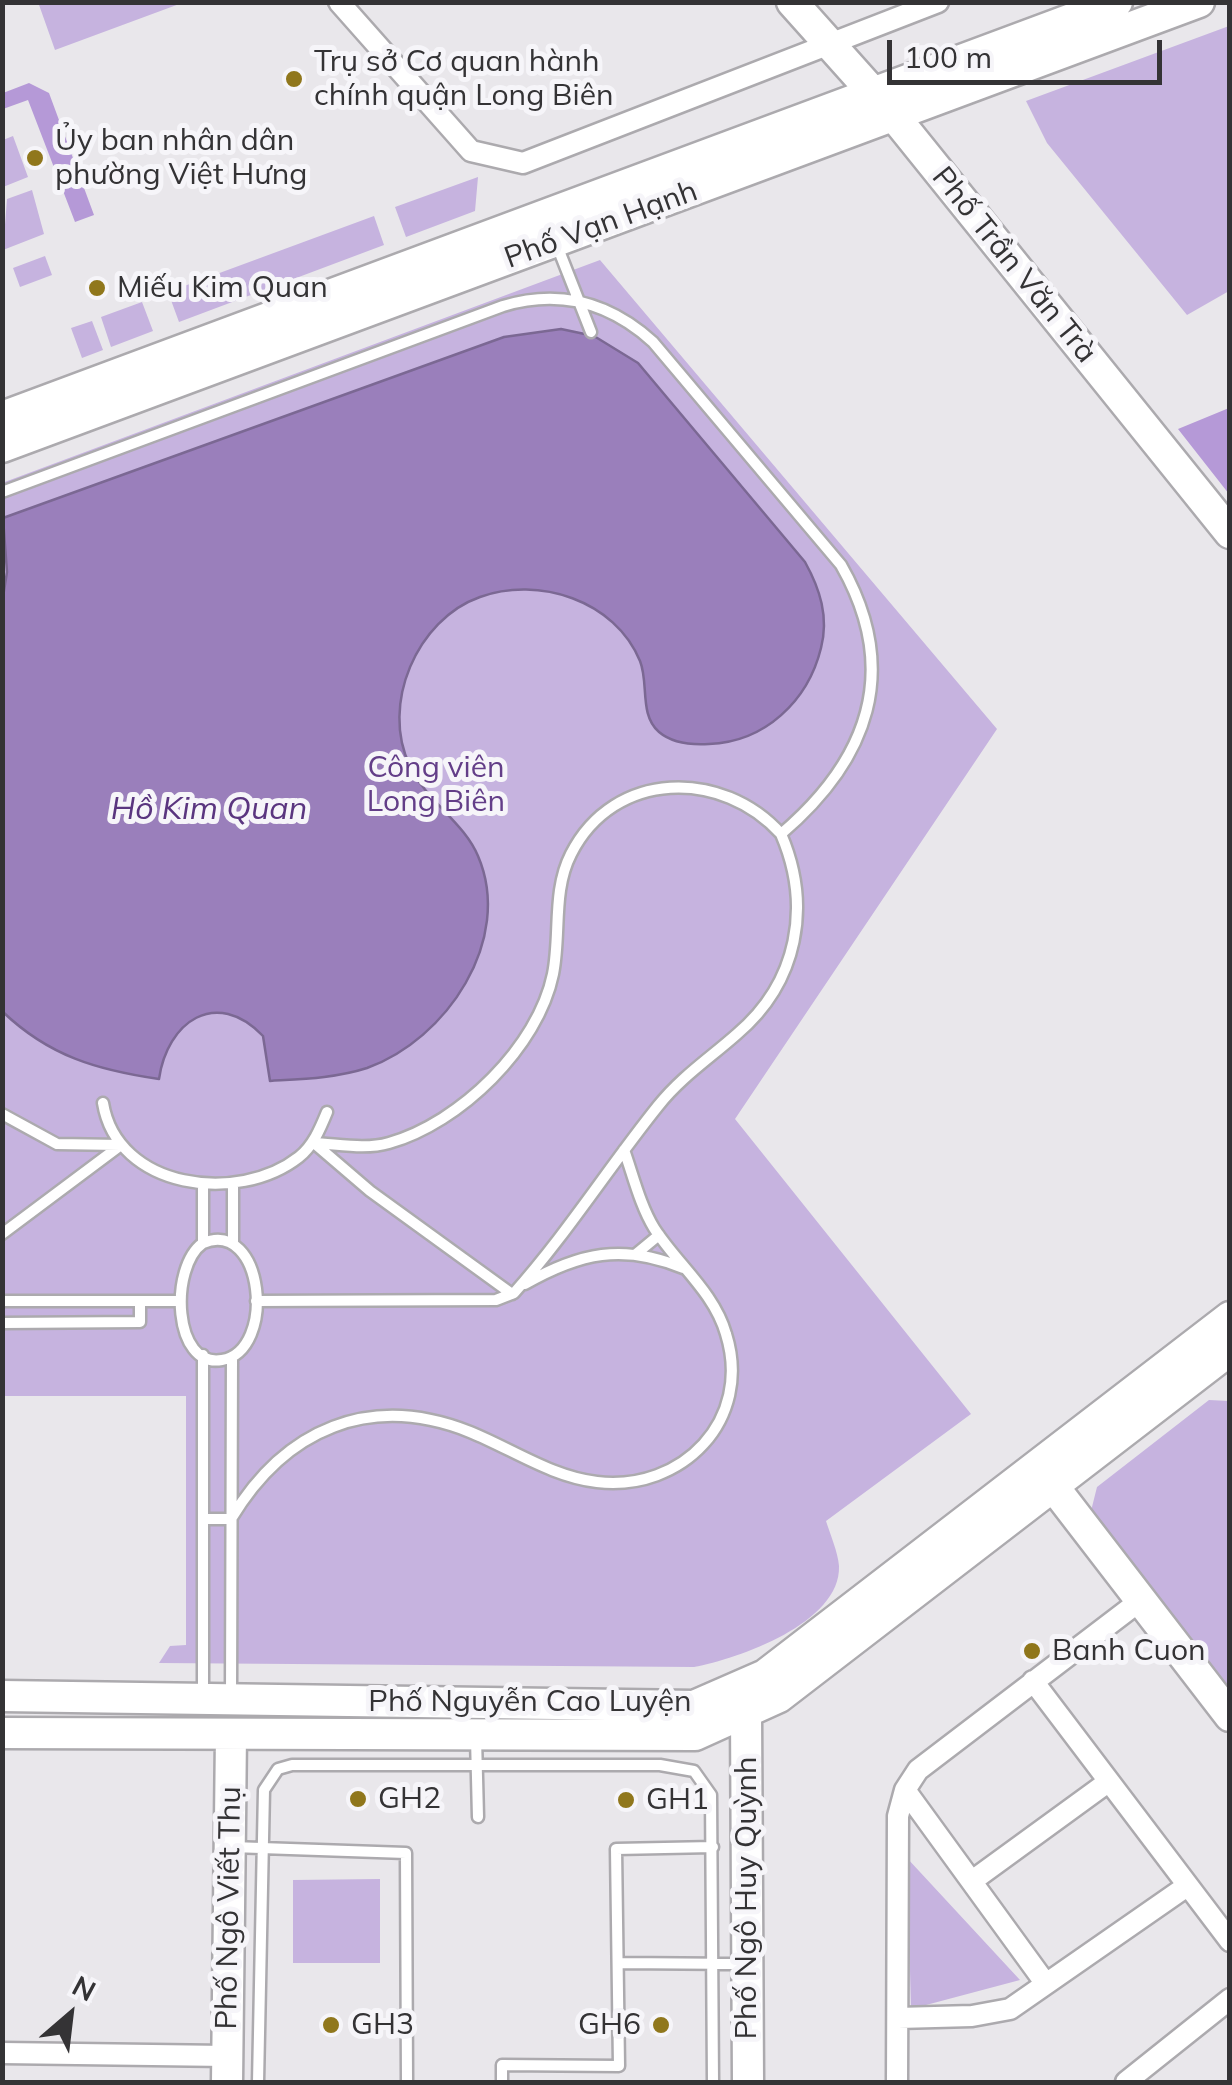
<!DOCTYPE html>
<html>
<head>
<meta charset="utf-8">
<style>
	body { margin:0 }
	#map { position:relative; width:1232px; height:2085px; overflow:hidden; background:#e9e7eb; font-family:Mulish,sans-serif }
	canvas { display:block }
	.frame { position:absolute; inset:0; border:5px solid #343335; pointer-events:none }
	.north { position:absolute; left:20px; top:1965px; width:100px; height:100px; -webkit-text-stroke:8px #f6f5f9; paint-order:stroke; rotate:28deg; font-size:28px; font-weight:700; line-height:40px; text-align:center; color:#343335 }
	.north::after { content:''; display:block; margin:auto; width:35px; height:45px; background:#343335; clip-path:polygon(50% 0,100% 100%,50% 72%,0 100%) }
	.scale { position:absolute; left:887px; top:40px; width:275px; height:45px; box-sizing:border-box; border:5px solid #343335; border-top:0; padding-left:12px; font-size:30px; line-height:35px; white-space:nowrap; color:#343335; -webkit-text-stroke:8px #f6f5f9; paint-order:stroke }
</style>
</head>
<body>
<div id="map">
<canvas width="1232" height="2085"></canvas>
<div class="frame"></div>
<div class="north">N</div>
<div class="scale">100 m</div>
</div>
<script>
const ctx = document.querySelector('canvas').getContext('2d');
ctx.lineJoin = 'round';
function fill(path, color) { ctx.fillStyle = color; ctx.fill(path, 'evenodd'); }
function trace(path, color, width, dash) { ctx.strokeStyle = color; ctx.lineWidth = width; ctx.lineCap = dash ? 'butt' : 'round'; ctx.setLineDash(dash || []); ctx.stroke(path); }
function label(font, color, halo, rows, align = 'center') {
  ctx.font = font + ' Mulish,sans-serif'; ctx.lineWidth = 10; ctx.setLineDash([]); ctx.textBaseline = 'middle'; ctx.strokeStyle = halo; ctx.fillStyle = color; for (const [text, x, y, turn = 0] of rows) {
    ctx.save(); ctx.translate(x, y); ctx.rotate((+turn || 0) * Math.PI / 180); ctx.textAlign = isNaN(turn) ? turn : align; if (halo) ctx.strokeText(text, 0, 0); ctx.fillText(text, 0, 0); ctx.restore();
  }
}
const green = new Path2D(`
	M38 2H182V3L55 50Z
	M1229 26V291L1187 315 1047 143 1026 101Z
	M13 136 28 177 3 187V140Z
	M478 177 475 211 406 237 395 207Z
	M32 190 44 234 3 250 7 199Z
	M374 216 384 245 179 322 168 292Z
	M45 256 52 275 20 287 13 268Z
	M600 260 997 729 735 1119 971 1414 826 1521C830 1534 838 1552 839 1566 841 1623 738 1659 694 1667L159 1663 170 1646 186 1645V1396H3L2 483Z
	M142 302 153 331 111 347 101 317Z
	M92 321 103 350 82 358 71 328Z
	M1209 1400 1229 1401V1697L1090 1515 1097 1487Z
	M907 1858 1020 1980 911 2009Z
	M380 1879V1963H293V1880Z`);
const forest = new Path2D(`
	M29 83 49 93 94 215 75 222 28 100 3 109V93Z
	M1229 408V494L1178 429Z`);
const water = new Path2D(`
	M561 329 594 336 638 363 805 562C820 589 829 617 821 648 808 701 765 742 709 744 693 745 672 743 659 732 639 715 649 683 640 661 615 600 538 576 480 597 417 619 380 705 410 766 426 801 464 822 478 856 514 940 446 1040 367 1068 336 1078 302 1079 270 1081L263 1036C216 987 167 1022 159 1079 97 1070 49 1056 3 1012L2 603 7 572 3 518 504 337Z`);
const lane = new Path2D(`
	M556 243 591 332
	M2 492 503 306C560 289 609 302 653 342L841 565C901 670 869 759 781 834 723 769 614 769 571 854 552 891 561 934 553 974 538 1047 460 1123 389 1143 365 1150 338 1144 313 1143
	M103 1103C117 1189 238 1205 299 1157 313 1146 320 1129 327 1112
	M2 1114 57 1144 120 1145
	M314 1143 370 1191 512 1294
	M2 1234 121 1145
	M203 1243C264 1218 277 1351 222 1360 173 1369 169 1267 203 1243V1184
	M233 1244V1184
	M636 1254 659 1235
	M525 1284C579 1253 623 1243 683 1268
	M2 1301H180
	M256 1301 496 1300 514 1293C566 1235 609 1167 658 1106 681 1077 710 1058 737 1034 798 982 812 906 781 834
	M2 1323 140 1322V1301
	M203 1519H231C285 1429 370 1392 470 1432 512 1449 552 1477 597 1482 682 1492 753 1420 726 1334 714 1292 677 1264 654 1228 640 1205 633 1175 624 1150
	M203 1694V1355
	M231 1694 232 1357
	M476 1738 478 1817
	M232 1847 406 1853 407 2082
	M620 1963 744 1964
	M258 2082 264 1790 278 1769 292 1765H660L694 1771 711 1795 713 2082
	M502 2082V2065L619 2066 616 1849 713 1847`);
const street = new Path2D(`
	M339 2 471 151 523 163 938 2
	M1033 1681 1230 1941
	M905 1790 1046 1984
	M972 1881 1108 1782
	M898 2018 972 2016 1010 2009 1187 1886
	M2 2053 227 2056
	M897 2082 898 1816 905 1790 918 1770 1141 1600
	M1126 2082 1230 1999`);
const secondary = new Path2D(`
	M792 2 894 116 1230 533
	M2 417 1117 2
	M2 447 1199 2
	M1053 1486 1230 1716
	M2 1696 694 1706 765 1675 1230 1317
	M741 1696 746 1714 748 2082
	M2 1733 695 1735 779 1697 1230 1350
	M227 2082 231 1734`);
const markers = [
	[294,79,10,"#90771c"],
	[35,158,10,"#90771c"],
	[97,288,10,"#90771c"],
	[1032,1651,10,"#90771c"],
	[358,1799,10,"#90771c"],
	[626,1800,10,"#90771c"],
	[331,2025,10,"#90771c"],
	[661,2025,10,"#90771c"]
];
const poiNames = [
	["Trụ sở Cơ quan hành",314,62],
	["chính quận Long Biên",314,96],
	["Ủy ban nhân dân",55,141],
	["phường Việt Hưng",55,175],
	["Miếu Kim Quan",117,288],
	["Banh Cuon",1052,1651],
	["GH2",378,1799],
	["GH1",646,1800],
	["GH3",351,2025],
	["GH6",641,2025,"right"]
];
const streetNames = [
	["Phố Vạn Hạnh",601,225,-20],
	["Phố Trần Văn Trà",1014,265,51],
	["Phố Nguyễn Cao Luyện",530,1702],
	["Phố Ngô Huy Quỳnh",747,1898,-90],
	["Phố Ngô Viết Thụ",229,1908,-89]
];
const parkNames = [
	["Công viên",436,768],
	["Long Biên",436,802]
];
const waterNames = [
	["Hồ Kim Quan",209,809]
];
fill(green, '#c6b3df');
fill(forest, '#b599d7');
fill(water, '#9a7fbb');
trace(water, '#7b6893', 2.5);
trace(lane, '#acaaae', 15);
trace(street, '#acaaae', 25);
trace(secondary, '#acaaae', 35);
trace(lane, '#fff', 10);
trace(street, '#fff', 20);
trace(secondary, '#fff', 30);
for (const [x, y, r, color] of markers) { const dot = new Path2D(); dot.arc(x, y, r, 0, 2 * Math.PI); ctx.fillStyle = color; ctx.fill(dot); trace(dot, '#f6f5f9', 4); }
label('30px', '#343335', '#f6f5f9', poiNames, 'left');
label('30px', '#343335', '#f6f5f9', streetNames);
label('30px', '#633e88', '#f6f5f9', parkNames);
label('italic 32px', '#5a357f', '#f6f5f9', waterNames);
</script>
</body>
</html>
